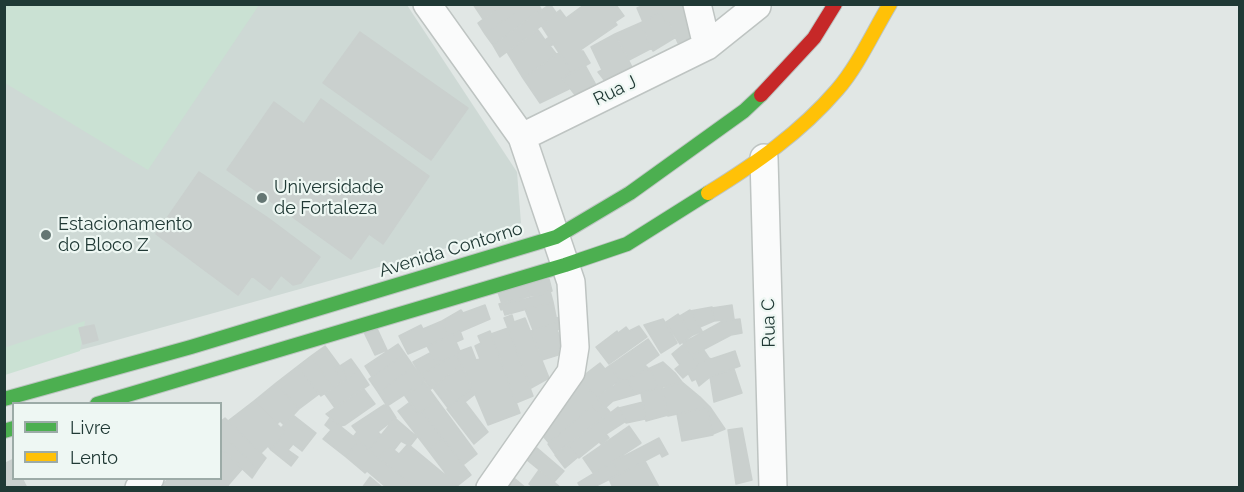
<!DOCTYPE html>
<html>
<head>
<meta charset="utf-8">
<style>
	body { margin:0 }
	#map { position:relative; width:1244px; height:492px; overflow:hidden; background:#e1e7e5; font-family:Raleway,sans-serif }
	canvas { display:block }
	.frame { position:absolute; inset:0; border:6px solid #203935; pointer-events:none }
	.legend { position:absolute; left:12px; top:402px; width:210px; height:78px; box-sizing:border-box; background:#eef7f3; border:2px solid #9caba7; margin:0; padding:8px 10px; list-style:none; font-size:18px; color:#203935 }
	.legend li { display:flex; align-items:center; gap:12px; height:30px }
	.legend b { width:30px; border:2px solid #9caba7 }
</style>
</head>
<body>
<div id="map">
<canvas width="1244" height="492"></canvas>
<div class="frame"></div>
<ul class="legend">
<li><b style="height:8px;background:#4caf50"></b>Livre</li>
<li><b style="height:8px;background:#ffc107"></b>Lento</li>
</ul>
</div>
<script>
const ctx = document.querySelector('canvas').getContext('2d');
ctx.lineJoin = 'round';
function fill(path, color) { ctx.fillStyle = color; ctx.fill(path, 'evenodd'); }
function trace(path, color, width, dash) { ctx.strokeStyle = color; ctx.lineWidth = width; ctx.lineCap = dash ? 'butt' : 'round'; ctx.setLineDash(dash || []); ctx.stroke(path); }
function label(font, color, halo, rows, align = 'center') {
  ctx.font = font + ' Raleway,sans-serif'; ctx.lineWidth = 4.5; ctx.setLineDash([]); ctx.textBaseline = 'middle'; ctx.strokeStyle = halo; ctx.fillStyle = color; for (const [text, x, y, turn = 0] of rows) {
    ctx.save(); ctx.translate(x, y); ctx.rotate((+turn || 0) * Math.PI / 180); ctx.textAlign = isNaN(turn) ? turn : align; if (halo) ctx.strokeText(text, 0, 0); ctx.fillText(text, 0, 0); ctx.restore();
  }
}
const built = new Path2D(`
	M5 5H407L517 172 521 223 440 250 99 345 5 369Z`);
const green = new Path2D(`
	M4 5 5 4 259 5 148 170 5 83Z
	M85 321 80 351 5 375 4 348Z`);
const building = new Path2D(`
	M473 4H504L483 19Z
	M504 4H526L485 34 478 23Z
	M526 4H538L541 9 493 45 485 34Z
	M550 4 557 14 500 57 493 45Z
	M585 4H611L613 7 616 5 624 16 615 22 617 25 579 51H583L590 63 572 73 541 25 560 10 566 18Z
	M647 4H688L697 34 678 43 669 22 665 23 660 13 643 22 637 8Z
	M660 13 665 23 669 22 676 37 653 51 640 23Z
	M640 23 652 48 629 60 615 34Z
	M538 30 545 40 549 37 554 44 550 46 557 55 523 78 507 52Z
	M360 32 468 108 431 160 323 83Z
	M615 34 632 67 605 81 598 72 602 70 591 47Z
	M560 52 572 73 562 78 569 89 540 103 523 78Z
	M585 65 596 85 576 96 562 78Z
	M321 99 429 176 383 244 369 234 351 259 227 170 274 102 304 124Z
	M199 172 268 218 320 257 301 283 293 285 281 275 270 290 252 276 238 295 156 234Z
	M549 279 552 291 530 298 526 285Z
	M526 285 530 298 502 304 498 292Z
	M550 291 553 302 505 315 503 309 501 310 499 304Z
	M553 302 557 322 533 330 525 309Z
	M485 305 490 319 448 337 442 321 461 310 463 313Z
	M732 305 734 319 714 321 712 308Z
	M712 307 714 321 700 327 690 311Z
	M690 310 702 331 693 335 680 316Z
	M678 314 693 335 680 344 666 322Z
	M512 315 514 322 525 318 549 378 531 388 504 318Z
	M561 317 563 328 557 330 561 339 558 355 542 360 531 331 557 322 556 318Z
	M663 319 677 343 661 353 644 325Z
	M740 319 742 333 731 335 693 355 683 343 723 321Z
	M442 321 448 337 408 354 399 336 421 325 423 329Z
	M374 322 387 350 375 355 361 326Z
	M94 325 98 340 83 344 79 328Z
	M639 326 647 337 609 364 596 347 617 331 618 333 626 327 629 331Z
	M508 328 533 396 516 403 491 334Z
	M460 331 463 339 456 342 460 351 441 363 439 358 435 361 427 346Z
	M490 331 520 413 488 425 466 373 455 353 471 347 476 360 480 359 475 346 481 343 478 336Z
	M648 339 659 355 645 365 649 369 621 381 609 366Z
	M398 344 405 354 372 377 365 366Z
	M684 344 699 365 683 378 675 369 680 365 672 354Z
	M325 346 339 365 334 368 343 381 333 388 311 356Z
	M703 349 709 358 699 365 693 355Z
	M735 351 740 366 710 377 699 386 696 379 692 381 688 373 709 358 711 359Z
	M430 353 435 361 439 358 441 363 421 375 413 362Z
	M405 354 414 367 378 392 369 379Z
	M456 354 461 365 431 389 421 375Z
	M311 356 333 388 321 396 298 366Z
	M351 359 359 370 348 378 340 366Z
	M663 362 675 373 682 382 658 388 650 368Z
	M600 363 605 369 609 366 621 381 597 398 579 379Z
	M339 365 348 378 343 381 334 368Z
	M461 365 472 388 448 408 433 388Z
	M298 366 319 394 299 409 276 383Z
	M414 367 424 382 387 406 378 392Z
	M650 368 658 388 634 395 628 378Z
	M734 369 742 393 714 402 710 377Z
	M359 370 369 385 335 408 325 394Z
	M628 378 634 395 613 401 605 408 597 398 614 384Z
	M424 382 437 400 418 414 405 396Z
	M582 382 604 405 597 411 592 406 549 443 537 429Z
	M682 382 700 397 710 407 668 416 662 389Z
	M276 383 299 409 284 425 280 421 277 424 254 401Z
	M662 387 668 415 646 421 641 393Z
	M363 388 375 404 345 425 340 426 326 414Z
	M472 388 474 395 465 402 488 432 474 444 447 409Z
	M437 400 477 454 463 465 422 411Z
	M254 401 285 432 271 450 268 446 261 453 228 421Z
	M410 402 418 414 422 411 443 439 428 450 398 411Z
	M643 402 645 419 626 423 619 408Z
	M384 405 389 407 396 418 378 432 381 435 369 450 353 437 357 432 352 426Z
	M604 405 610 412 555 454 548 444 592 406 597 411Z
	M618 407 626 421 606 434 609 438 601 444 599 442 579 458 568 445Z
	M707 407 713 435 682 441 677 414Z
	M707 407H710L725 429 713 434Z
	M293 415 316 433 302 451 293 444 288 450 298 457 291 466 271 450 285 432 281 428Z
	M225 418 266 458 258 469 220 432V422Z
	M330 418 359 441 346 457 323 439 331 430 325 425Z
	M395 418 417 437 410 446 401 441 394 450 389 446 379 458 369 450Z
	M629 426 641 443 594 474 583 458Z
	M742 428 752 480 736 484 728 430Z
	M220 432 258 469 252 478 220 448Z
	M659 438 668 454 662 457 660 453 620 474 613 462Z
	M443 439 471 475 456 487 428 450Z
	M359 441 369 450 415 488H387L367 471 365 473 346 457Z
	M408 444 449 478 456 488H415L379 458 389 446 399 454Z
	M568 445 578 457 565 468 555 455Z
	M220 448 243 468 230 483 220 475Z
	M537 448 564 471 554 482 527 460Z
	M12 460 14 478H22L27 488H4V464Z
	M645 461 659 487 613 488 609 479Z
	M613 462 620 474 592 488H581L578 483Z
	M539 470 554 482 561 488H534L529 484Z
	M220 475 230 483 226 488H191L182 478H220Z
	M370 477 383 488H362Z
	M169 478H182L191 488H160Z
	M514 478 526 488H506Z`);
const street = new Path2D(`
	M427 4 522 137 571 282 575 347 571 372 490 488
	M697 4 707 46
	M522 137 707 46 757 6
	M764 158 773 488
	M139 488 150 478`);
const fast = new Path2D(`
	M4 399 191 347 556 237 630 193 744 111 761 95
	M97 404 565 265 627 244 708 193
	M4 431 14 428`);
const slow = new Path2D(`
	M708 193C755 164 800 133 837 90 858 66 873 32 890 4`);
const jam = new Path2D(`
	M761 95 814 38 835 4`);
const markers = [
	[262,198,6,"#647673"],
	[46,235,6,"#647673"]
];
const streetNames = [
	["Rua J",615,91,-26],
	["Avenida Contorno",451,250,-17],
	["Rua C",769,323,-91]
];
const poiNames = [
	["Universidade",274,188],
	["de Fortaleza",274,209],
	["Estacionamento",58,225],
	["do Bloco Z",58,246]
];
fill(built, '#ced9d5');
fill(green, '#cae1d3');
fill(building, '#cad0ce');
trace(building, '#cad0ce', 1.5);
trace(street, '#bec4c2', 30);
trace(fast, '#bdc5c2', 16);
trace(slow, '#bdc5c2', 16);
trace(jam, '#bdc5c2', 16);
trace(street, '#fafbfb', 27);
trace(fast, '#4caf50', 14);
trace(slow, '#ffc107', 14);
trace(jam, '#c62828', 14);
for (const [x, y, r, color] of markers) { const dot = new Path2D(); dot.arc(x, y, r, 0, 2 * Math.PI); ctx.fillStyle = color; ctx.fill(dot); trace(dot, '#eef7f3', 2); }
label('18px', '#203935', '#eef7f3', streetNames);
label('18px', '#203935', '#eef7f3', poiNames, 'left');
</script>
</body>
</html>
